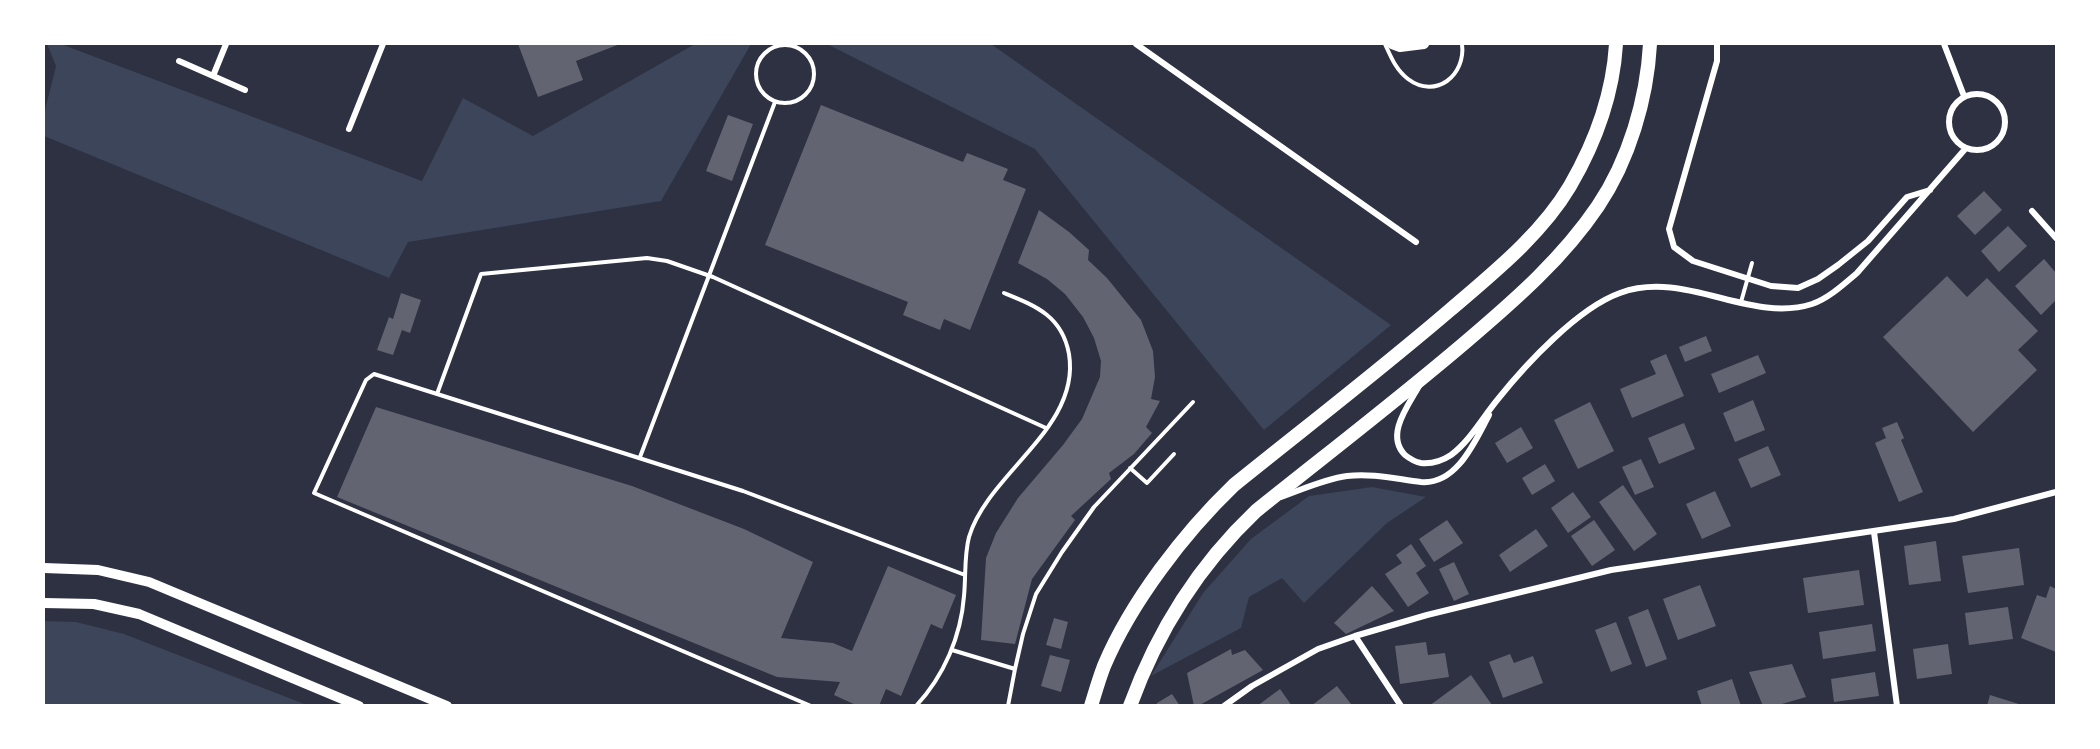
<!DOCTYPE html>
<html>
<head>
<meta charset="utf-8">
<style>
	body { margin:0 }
	#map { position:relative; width:2100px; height:749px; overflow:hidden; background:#2d3142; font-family:Manrope,sans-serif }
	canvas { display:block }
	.frame { position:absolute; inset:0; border:45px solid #fff; pointer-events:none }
</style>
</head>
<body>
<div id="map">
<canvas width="2100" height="749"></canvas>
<div class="frame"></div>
</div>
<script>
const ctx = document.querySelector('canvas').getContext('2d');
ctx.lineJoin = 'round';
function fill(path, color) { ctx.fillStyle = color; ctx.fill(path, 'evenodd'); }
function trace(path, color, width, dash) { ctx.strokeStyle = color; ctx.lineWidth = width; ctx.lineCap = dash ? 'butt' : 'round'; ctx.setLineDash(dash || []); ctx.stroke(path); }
const green = new Path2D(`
	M47 44H61L422 181 463 98 533 136 695 44H751L661 201 408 242 389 278 44 136V114L56 66Z
	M827 44H991L1391 325 1264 430 1035 149Z
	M1372 487 1426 497 1387 523 1304 603 1282 578 1249 597 1241 628 1151 676 1203 593 1251 539 1309 496Z
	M44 621 76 622 124 634 307 705H44Z`);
const building = new Path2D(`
	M518 44H620L576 61 583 80 538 97Z
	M821 105 963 162 967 153 1008 169 1003 180 1026 189 970 330 944 319 940 330 903 315 908 302 765 245Z
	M728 115 753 124 732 181 706 171Z
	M1984 191 2002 210 1975 235 1957 216Z
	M1039 210 1069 232 1089 250 1088 260 1107 278 1141 320 1153 351 1155 377 1151 399 1160 401 1146 427 1152 433 1134 454 1109 473 1111 479 1071 516 1075 520 1032 579 1015 644 981 640 986 558 996 533 1018 498 1063 445 1082 419 1100 377 1101 361 1094 338 1083 317 1065 294 1047 279 1018 263Z
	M2008 226 2027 246 1999 272 1981 251Z
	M2044 259 2056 273V300L2041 315 2015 286Z
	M1947 276 1967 297 1987 278 2038 331 2018 350 2037 370 1973 432 1883 337Z
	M401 293 421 300 410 333 402 330 393 355 377 350 389 317 393 319Z
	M1706 336 1712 351 1685 362 1679 347Z
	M1666 354 1684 396 1632 418 1620 389 1656 374 1650 361Z
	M1758 355 1766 373 1719 393 1711 374Z
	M1753 400 1765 430 1735 442 1723 413Z
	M1590 402 1614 451 1578 469 1554 420Z
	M376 407 632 486 744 529 813 562 781 638 833 643 852 651 888 566 956 595 942 629 931 624 901 696 886 689 879 706H858L834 695 840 682 777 677 337 497Z
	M1897 422 1904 438 1901 440 1923 492 1899 502 1875 443 1886 438 1882 428Z
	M1684 423 1695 449 1659 464 1648 438Z
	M1521 427 1533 448 1507 463 1495 443Z
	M1768 446 1781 475 1751 488 1738 459Z
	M1641 459 1654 487 1635 495 1622 467Z
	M1545 464 1555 481 1532 495 1522 478Z
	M1623 485 1657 534 1634 551 1599 502Z
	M1715 491 1731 526 1702 539 1686 504Z
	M1573 492 1591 517 1568 533 1551 508Z
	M1447 520 1463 543 1434 562 1419 539Z
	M1594 520 1615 550 1592 566 1571 536Z
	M1536 529 1548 546 1510 572 1499 555Z
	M1936 541 1941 581 1909 585 1904 546Z
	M1411 544 1426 566 1416 573 1429 593 1408 607 1385 574 1402 563 1396 555Z
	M2019 548 2024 585 1968 593 1962 556Z
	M1454 562 1469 594 1454 601 1439 569Z
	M1859 570 1864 605 1808 613 1803 578Z
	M1700 585 1716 626 1678 640 1663 599Z
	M1372 586 1394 611 1346 634 1334 623Z
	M2050 586 2056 589V652L2021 638 2037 595 2046 598Z
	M2008 607 2013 639 1969 645 1965 613Z
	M1648 609 1667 659 1646 667 1628 617Z
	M1054 618 1068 622 1061 649 1046 645Z
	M1616 622 1632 664 1611 672 1595 630Z
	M1872 624 1876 651 1823 659 1819 632Z
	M1426 642 1428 655 1445 653 1449 677 1400 684 1395 646Z
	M1948 644 1952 674 1917 679 1913 649Z
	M1231 649 1232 655 1245 650 1263 670 1198 706H1194L1187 673Z
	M1510 654 1514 663 1533 656 1543 683 1503 698 1489 662Z
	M1050 655 1070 660 1061 692 1041 686Z
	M1792 664 1806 697 1775 706H1763L1749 672Z
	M1875 672 1879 696 1834 702 1831 679Z
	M1471 675 1492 705 1429 706Z
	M1732 679 1741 706H1702L1697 691Z
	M1337 686 1351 704 1311 706Z
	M1280 689 1292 706H1257Z
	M1172 694 1180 706H1156L1157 703Z
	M1990 695 2022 705V706H1987Z`);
const service = new Path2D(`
	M1385 44C1391 57 1396 70 1408 79 1436 100 1466 75 1462 44
	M756 74a29 29 0 1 1 58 0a29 29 0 1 1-58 0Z
	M1741 302 1752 263
	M437 394 481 274 647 258 667 261 713 277 1046 428
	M640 457 775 102
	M1130 468 1147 483 1174 454
	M952 650 1015 669 1008 706
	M1015 669 1023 634 1036 594 1062 552 1094 507 1193 402
	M811 706 314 493 366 380 374 374 743 491 965 575
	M916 706C944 676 961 636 964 596 966 576 964 556 969 537 988 473 1081 428 1069 354 1062 316 1036 306 1004 293`);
const minor = new Path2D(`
	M1136 44 1416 242
	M1717 44V61L1669 229 1674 247 1693 261 1771 286 1798 288 1818 279 1838 265 1868 241 1907 197 1930 190
	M1944 44 1964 96
	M179 61 245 90
	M213 76 226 44
	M1949 122a28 28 0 1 1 56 0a28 28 0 1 1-56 0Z
	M349 129 383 44
	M2032 211 2056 238
	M1419 386C1408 406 1385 435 1405 455 1410 459 1416 462 1421 463 1432 464 1442 461 1451 455 1470 441 1483 417 1498 399 1526 364 1578 308 1620 293 1685 269 1750 324 1812 304 1829 298 1844 284 1857 273L1966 148
	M1281 497C1303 489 1325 479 1347 476 1372 473 1396 479 1421 482 1457 485 1475 441 1489 415
	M1874 532 1897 706
	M1355 636 1401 706
	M1224 706 1252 686 1318 649 1355 636 1427 615 1611 570 1954 519 2056 492`);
const tertiary = new Path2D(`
	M1392 44 1400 47 1424 44`);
const secondary = new Path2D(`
	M44 568 98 570 149 582 447 706
	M44 603 94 604 139 614 359 706`);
const trunk = new Path2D(`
	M1091 706C1095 693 1099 679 1104 666 1131 602 1184 533 1234 485 1306 427 1380 370 1450 310 1493 273 1541 235 1570 186 1595 143 1613 93 1616 44
	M1130 706C1157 632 1199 565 1256 511 1327 454 1399 399 1468 340 1516 299 1563 258 1598 206 1629 160 1647 99 1650 44`);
fill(green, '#3c4559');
fill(building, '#626471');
trace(service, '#fff', 4);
trace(minor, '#fff', 6);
trace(tertiary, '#fff', 10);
trace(secondary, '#fff', 10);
trace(trunk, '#fff', 14);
</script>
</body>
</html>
